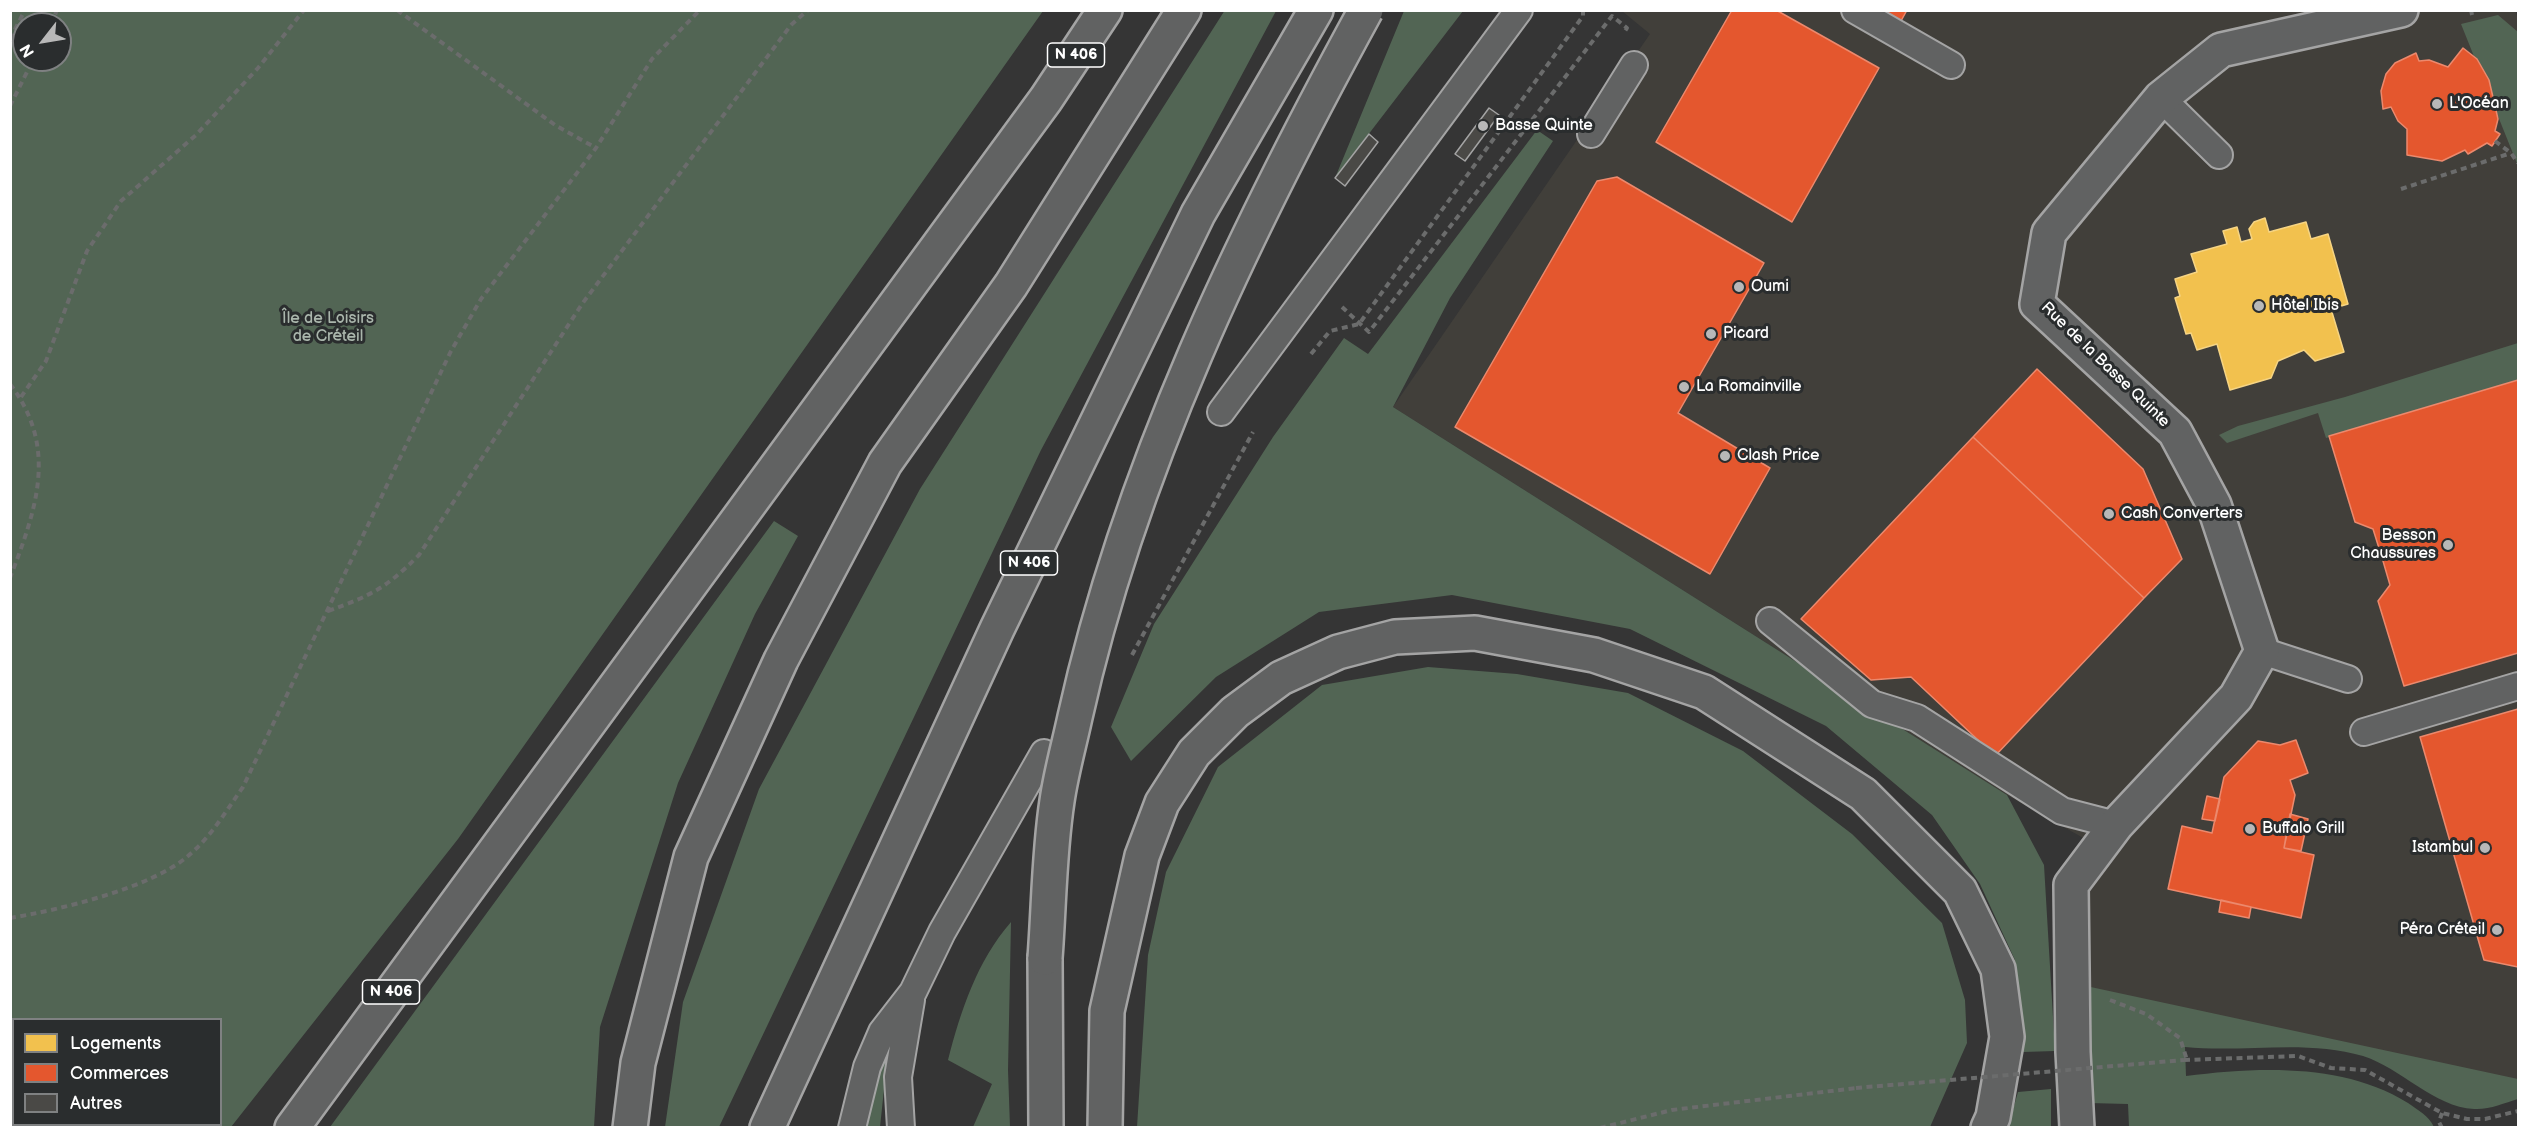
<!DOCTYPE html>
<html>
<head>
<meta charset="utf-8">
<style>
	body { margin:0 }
	#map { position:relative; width:2529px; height:1138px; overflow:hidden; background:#353535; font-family:"Balsamiq Sans",sans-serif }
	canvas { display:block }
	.frame { position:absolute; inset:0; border:12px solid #fff; pointer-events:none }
	.legend { position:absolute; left:12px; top:1018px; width:210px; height:108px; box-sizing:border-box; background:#2a2d2e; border:2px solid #7f8182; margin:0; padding:8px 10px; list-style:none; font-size:18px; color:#fff }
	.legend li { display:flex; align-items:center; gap:12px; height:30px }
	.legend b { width:30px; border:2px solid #7f8182 }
	.north { position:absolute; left:12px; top:12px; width:60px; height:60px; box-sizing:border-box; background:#2a2d2e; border:2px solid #7f8182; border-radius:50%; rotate:239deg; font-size:16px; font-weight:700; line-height:24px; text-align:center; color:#fff }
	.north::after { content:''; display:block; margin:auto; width:21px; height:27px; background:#b8b8b8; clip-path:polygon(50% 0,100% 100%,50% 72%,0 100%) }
</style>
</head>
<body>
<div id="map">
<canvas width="2529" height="1138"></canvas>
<div class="frame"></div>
<ul class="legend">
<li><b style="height:16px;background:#f2c14e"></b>Logements</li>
<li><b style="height:16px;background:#e4572e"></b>Commerces</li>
<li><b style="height:16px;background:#4a4946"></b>Autres</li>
</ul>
<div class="north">N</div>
</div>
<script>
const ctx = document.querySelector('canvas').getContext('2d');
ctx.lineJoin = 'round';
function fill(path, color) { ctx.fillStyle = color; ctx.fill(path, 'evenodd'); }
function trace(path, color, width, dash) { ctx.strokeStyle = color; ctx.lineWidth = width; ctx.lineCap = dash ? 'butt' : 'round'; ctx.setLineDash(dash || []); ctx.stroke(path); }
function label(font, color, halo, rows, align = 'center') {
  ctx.font = font + ' "Balsamiq Sans",sans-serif'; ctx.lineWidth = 6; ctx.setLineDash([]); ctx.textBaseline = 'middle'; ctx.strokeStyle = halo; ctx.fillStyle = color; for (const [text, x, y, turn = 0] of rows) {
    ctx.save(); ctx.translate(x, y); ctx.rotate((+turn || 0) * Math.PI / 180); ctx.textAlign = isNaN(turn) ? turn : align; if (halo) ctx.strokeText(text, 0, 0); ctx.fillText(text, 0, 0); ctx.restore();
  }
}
const built = new Path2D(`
	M1622 11H2516L2518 21V1086L2082 995 2079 897 2110 853 2007 795 1393 407 1650 34Z`);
const green = new Path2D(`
	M1225 10 1276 11 1041 450 719 1127H665L683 1002 759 789 920 489Z
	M10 11H1043L458 839 231 1127H11ZM24 24H60V60H24ZM14 1020H220V1124H14Z
	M1404 11H1463L1335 178Z
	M2498 15 2518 32V166L2461 24Z
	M1537 130 1553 141 1450 298 1393 407 2007 795 2044 865 2055 1051 2023 1052 2015 960 1980 884 1932 815 1826 726 1630 629 1452 595 1319 612 1216 677 1131 761 1111 727 1154 624 1273 437 1344 338 1368 354Z
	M2518 343V380L2326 438 2318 413 2227 443 2219 435 2238 426 2345 397Z
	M774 521 798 536 755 614 678 783 600 1027 594 1127H330Z
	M1428 667 1517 674 1628 693 1743 751 1852 834 1942 923 1965 1000 1967 1043 1930 1127H1137L1148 955 1166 872 1218 767 1322 685Z
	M1011 922 1008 1070 1010 1127H973L992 1084 948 1060C961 1010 977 961 1011 922Z
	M2086 986 2518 1079V1099C2504 1103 2489 1110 2474 1109 2434 1107 2401 1068 2363 1056 2306 1039 2243 1053 2185 1047L2186 1076C2259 1067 2344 1063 2408 1103 2419 1111 2428 1115 2434 1127H2129L2128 1104 2089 1103Z
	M881 1059 887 1061 880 1127 865 1128Z
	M2051 1089V1127H2008L2018 1092Z`);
const homes = new Path2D(`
	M2265 218 2269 232 2306 222 2311 239 2328 234 2348 304 2331 309 2344 352 2315 361 2304 350 2278 361 2271 378 2230 390 2217 344 2197 350 2191 333 2186 334 2175 298 2180 296 2175 279 2197 272 2191 254 2227 244 2223 231 2237 227 2241 242 2252 239 2249 229 2254 222Z`);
const shops = new Path2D(`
	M1732 10H1776L1879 68 1792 222 1656 142Z
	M1882 10H1907L1901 21Z
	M2463 48 2477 59 2489 80 2498 119 2495 131 2500 134 2492 146 2487 143 2468 154 2465 150 2442 161 2407 155V129L2398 121 2391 107 2383 109 2381 91 2386 74 2395 63 2416 53 2419 61 2429 60 2448 67Z
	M1617 177 1764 263 1678 413 1770 468 1710 574 1455 427 1597 181Z
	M2037 369 2143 469 2182 559 2144 598 1973 437Z
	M2518 380V653L2404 686 2378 601 2390 585 2383 561 2373 529 2355 522 2329 436Z
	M1973 437 2144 598 1995 756 1911 677 1871 680 1801 619Z
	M2518 709V967L2484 960 2420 737Z
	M2296 740 2308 773 2290 780 2295 795 2284 848 2314 855 2301 918 2168 889 2182 826 2212 833 2224 777 2258 741 2280 745Z
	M2207 796 2220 799 2215 821 2202 819Z
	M2290 814 2308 819 2301 851 2284 848Z
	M2221 900 2251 907 2249 918 2219 912Z`);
const building = new Path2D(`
	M1489 108 1499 115 1465 161 1455 154Z
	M1369 134 1378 142 1345 186 1335 178Z`);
const path = new Path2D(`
	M397 10 555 125 596 148
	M2471 10 2472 15
	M51 24 57 10
	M10 39 25 10
	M10 106 33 60
	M2495 141 2511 153 2518 163
	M2401 189 2511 153
	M1342 307 1369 332 1612 16 1627 28 1625 31
	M1311 354 1330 331 1359 324 1583 16V10
	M10 384C59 448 36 510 10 578
	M21 397 46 361 87 251 121 201 196 135 258 68 304 10
	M328 611C372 595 385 589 419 555L582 304 791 25 808 10
	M1132 655 1253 432
	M10 918C59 910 151 888 188 856 211 837 226 811 243 787L451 351 481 299 596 148 652 59 700 10
	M2110 1000 2146 1014 2180 1038 2187 1060
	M2184 1060 2298 1056 2331 1068 2365 1070 2442 1113 2467 1119H2485L2518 1111
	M1600 1128 1672 1110 1856 1088
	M2442 1128 2439 1122 2442 1113`);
const lane = new Path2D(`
	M1855 10 1951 65
	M2161 98 2219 155
	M1591 134 1634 65
	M1221 412 1519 10
	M1770 621 1872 704 1917 718 2062 811 2116 825
	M2262 651 2348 679
	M2364 732 2518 686
	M852 1128 867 1067 882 1032 913 992 942 932 1044 753
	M901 1128 898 1077 911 1000`);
const street = new Path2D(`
	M2077 1128 2073 1052 2071 885 2116 825 2236 697 2262 651 2214 505 2175 432 2037 304 2049 233 2161 98 2221 50 2401 10`);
const primary = new Path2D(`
	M1105 1128 1107 1011 1142 856 1162 803 1194 753 1235 712 1281 678 1338 652 1395 637 1475 633 1594 655 1704 692 1863 794 1960 891 1998 969 2007 1037 1993 1117 1988 1128`);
const highway = new Path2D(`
	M1045 958 1046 1128
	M292 1128 1046 99 1105 10
	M630 1128 638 1063 691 857 781 660 885 463 1011 285 1184 10
	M767 1128 997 629 1198 214 1316 10`);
const pathBridge = new Path2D(`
	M1856 1088 2184 1060`);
const highwayBridge = new Path2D(`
	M1045 958C1049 906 1049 853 1057 801 1061 773 1069 745 1075 717 1130 468 1244 233 1366 10`);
const markers = [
	[2437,104,6,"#b8b8b8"],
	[1483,126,6,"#b8b8b8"],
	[1739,287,6,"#b8b8b8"],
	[2259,306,6,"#b8b8b8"],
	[1711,334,6,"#b8b8b8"],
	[1684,387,6,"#b8b8b8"],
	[1725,456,6,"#b8b8b8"],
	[2109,514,6,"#b8b8b8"],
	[2448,545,6,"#b8b8b8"],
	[2250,829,6,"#b8b8b8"],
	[2485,848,6,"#b8b8b8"],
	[2497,930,6,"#b8b8b8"]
];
const shields = [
	[1076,55,57],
	[1029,563,57],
	[391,992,57]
];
const shieldNames = [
	["N 406",1076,55],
	["N 406",1029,563],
	["N 406",391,992]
];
const poiNames = [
	["L'Océan",2449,104],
	["Basse Quinte",1495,126],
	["Oumi",1751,287],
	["Hôtel Ibis",2271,306],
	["Picard",1723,334],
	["La Romainville",1696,387],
	["Clash Price",1737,456],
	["Cash Converters",2121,514],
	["Besson",2436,536,"right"],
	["Chaussures",2436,554,"right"],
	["Buffalo Grill",2262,829],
	["Istambul",2473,848,"right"],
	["Péra Créteil",2485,930,"right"]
];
const parkNames = [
	["Île de Loisirs",328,319],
	["de Créteil",328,337]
];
const streetNames = [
	["Rue de la Basse Quinte",2105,365,44]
];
fill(built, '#413f3a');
fill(green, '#526554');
fill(homes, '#f2c14e');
trace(homes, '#f6d483', 1.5);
fill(shops, '#e4572e');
trace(shops, '#ec896d', 1.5);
fill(building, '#4a4946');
trace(building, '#a4a4a4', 1.5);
trace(lane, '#a4a4a4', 30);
trace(street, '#a4a4a4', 38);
trace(primary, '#a4a4a4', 38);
trace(highway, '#a4a4a4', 38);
trace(path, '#6b6c6c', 4, [6, 4.5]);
trace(lane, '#616262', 26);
trace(street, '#616262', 33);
trace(primary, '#616262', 33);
trace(highway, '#616262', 33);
trace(highwayBridge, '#a4a4a4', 38, []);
trace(pathBridge, '#6b6c6c', 4, [6, 4.5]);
trace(highwayBridge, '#616262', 33);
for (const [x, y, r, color] of markers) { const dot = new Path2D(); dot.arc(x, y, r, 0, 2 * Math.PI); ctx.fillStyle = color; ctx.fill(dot); trace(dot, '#2a2d2e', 2); }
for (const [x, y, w] of shields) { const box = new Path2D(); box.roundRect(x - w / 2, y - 12, w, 24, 4.5); ctx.fillStyle = '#2a2d2e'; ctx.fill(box); trace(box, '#fff', 1.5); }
label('bold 15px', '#fff', null, shieldNames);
label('16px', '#fff', '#2a2d2e', poiNames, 'left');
label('16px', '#aab6ac', '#2a2d2e', parkNames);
label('16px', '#fff', '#2a2d2e', streetNames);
</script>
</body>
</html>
